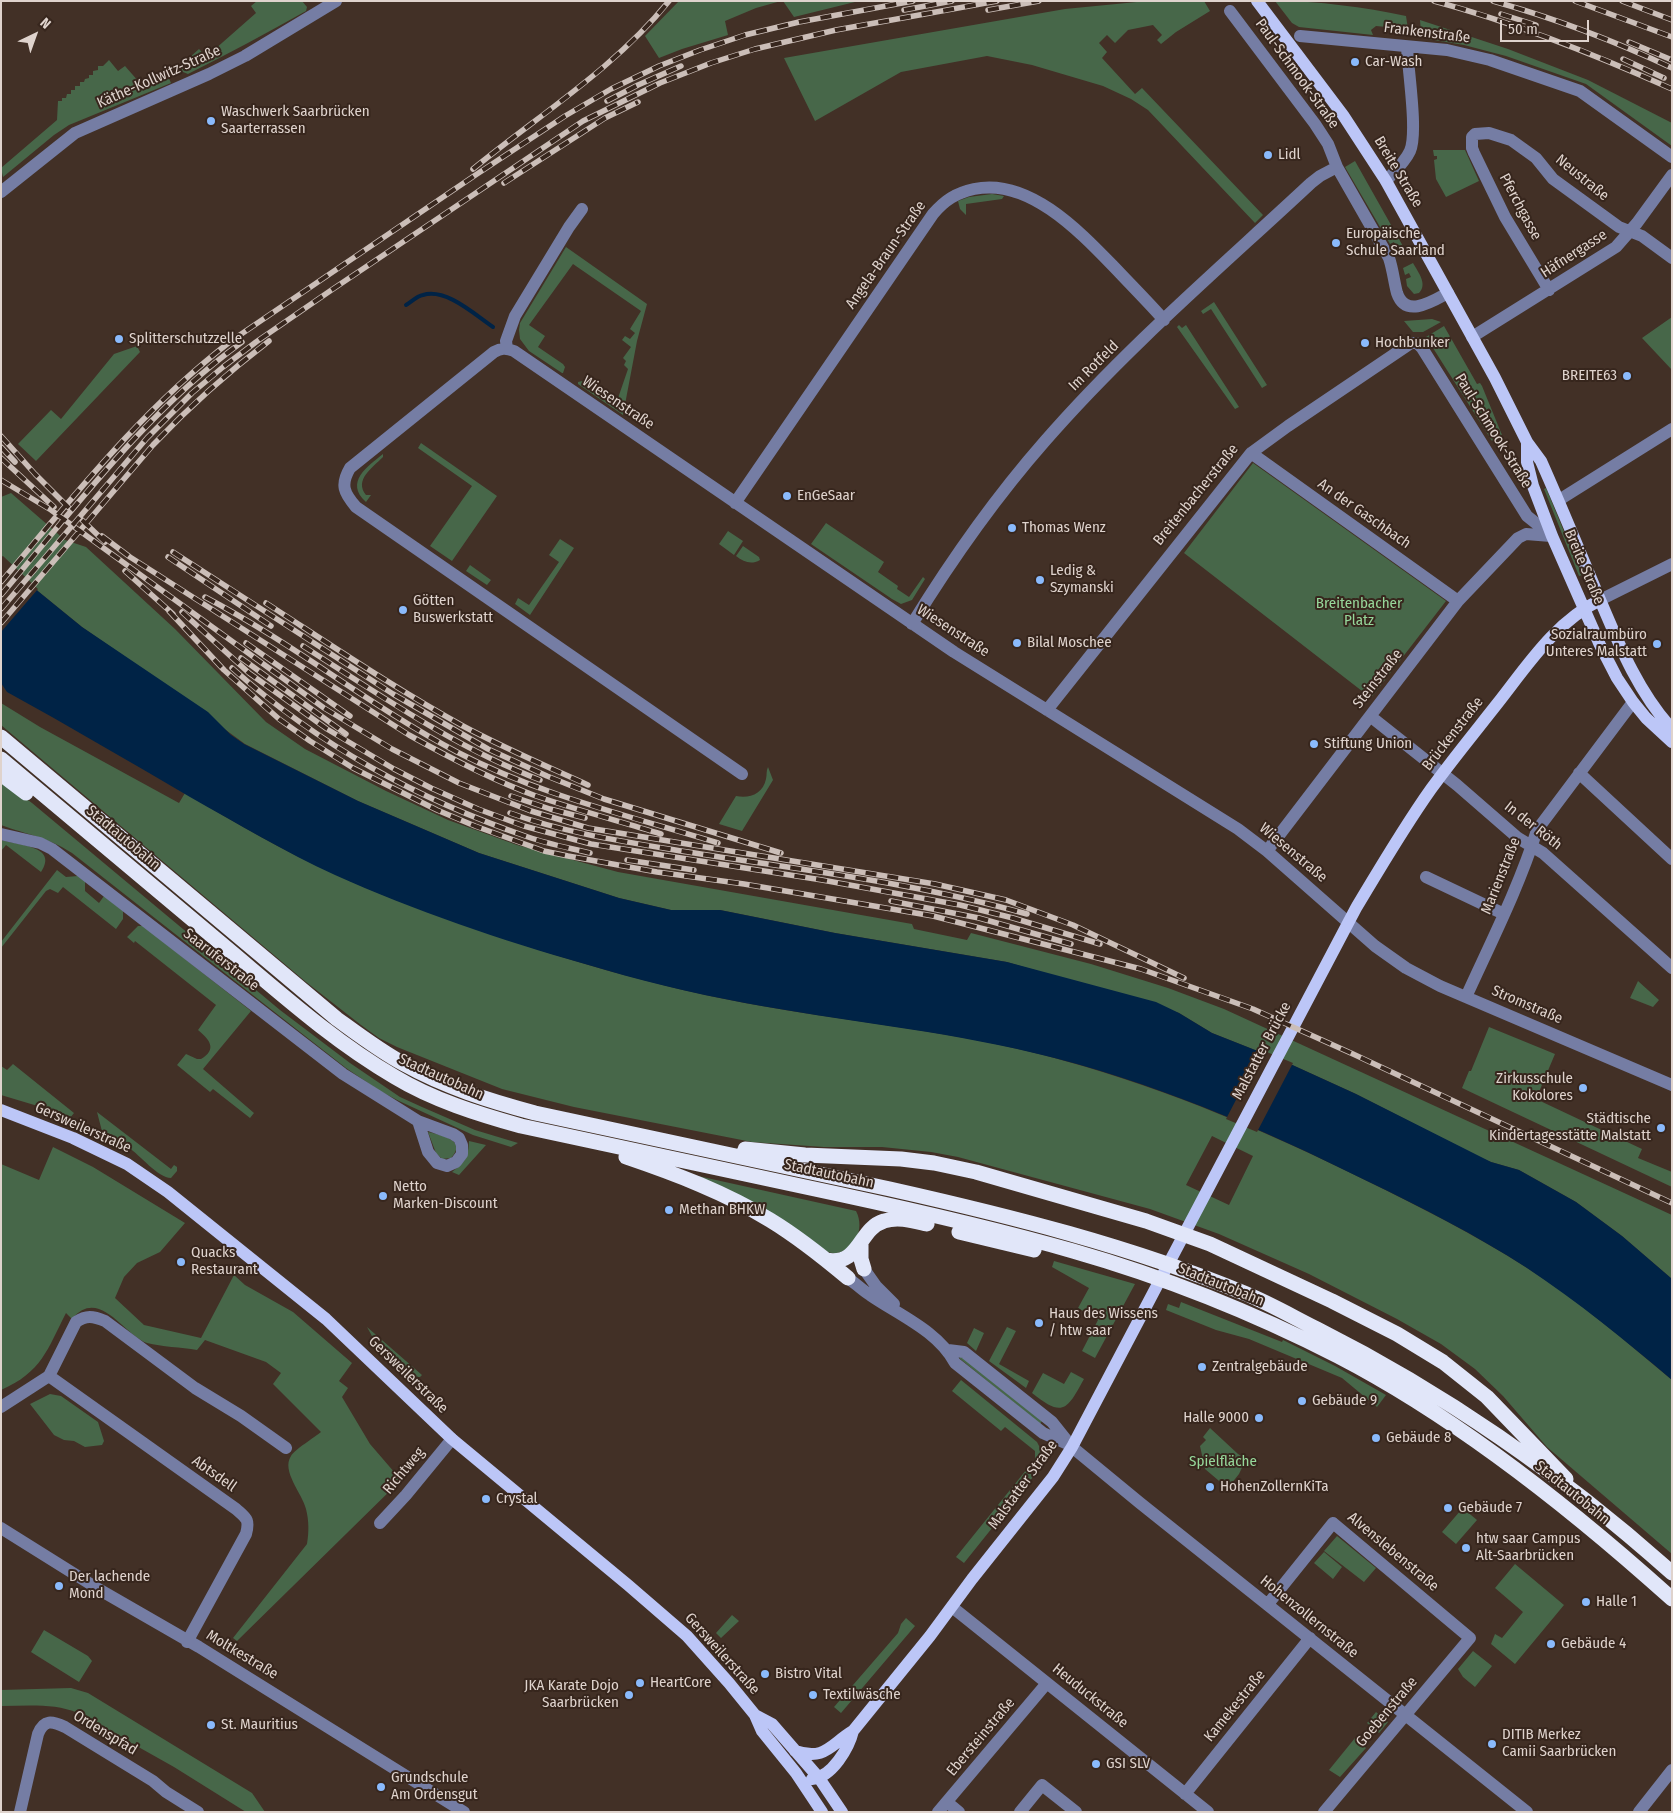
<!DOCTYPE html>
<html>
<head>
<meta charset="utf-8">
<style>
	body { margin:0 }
	#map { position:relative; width:1673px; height:1813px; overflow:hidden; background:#423026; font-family:"Fira Sans Condensed",sans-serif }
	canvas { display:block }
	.frame { position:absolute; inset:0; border:2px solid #dfd3cd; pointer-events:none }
	.north { position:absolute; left:10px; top:10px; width:50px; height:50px; -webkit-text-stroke:4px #37261d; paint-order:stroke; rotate:42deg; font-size:14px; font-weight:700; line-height:20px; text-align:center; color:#dfd3cd }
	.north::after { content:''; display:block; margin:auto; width:18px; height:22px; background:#dfd3cd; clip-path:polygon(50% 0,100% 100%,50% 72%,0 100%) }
	.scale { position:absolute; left:1500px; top:20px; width:89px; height:22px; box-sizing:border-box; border:2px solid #dfd3cd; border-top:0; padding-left:6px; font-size:15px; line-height:18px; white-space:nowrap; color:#dfd3cd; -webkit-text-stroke:4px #37261d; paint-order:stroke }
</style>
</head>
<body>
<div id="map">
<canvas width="1673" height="1813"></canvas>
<div class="frame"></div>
<div class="north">N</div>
<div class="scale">50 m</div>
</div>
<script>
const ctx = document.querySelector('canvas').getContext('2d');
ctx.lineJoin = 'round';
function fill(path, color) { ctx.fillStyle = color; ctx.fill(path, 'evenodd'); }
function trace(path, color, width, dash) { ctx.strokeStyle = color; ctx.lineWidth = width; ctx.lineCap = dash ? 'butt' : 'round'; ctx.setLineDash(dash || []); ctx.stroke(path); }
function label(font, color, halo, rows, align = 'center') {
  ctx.font = font + ' "Fira Sans Condensed",sans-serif'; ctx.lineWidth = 4; ctx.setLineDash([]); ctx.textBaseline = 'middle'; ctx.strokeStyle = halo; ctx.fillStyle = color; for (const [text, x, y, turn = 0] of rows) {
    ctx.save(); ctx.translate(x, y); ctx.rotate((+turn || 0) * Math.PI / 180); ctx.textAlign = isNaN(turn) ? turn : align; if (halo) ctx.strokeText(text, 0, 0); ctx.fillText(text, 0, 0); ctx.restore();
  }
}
const green = new Path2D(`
	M257 1H302L307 7 306 11C267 33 228 54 188 74L183 72 180 66 199 49 206 57 256 13 251 6Z
	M679 1H781L756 8 725 21 728 35 682 49 659 58 645 36Z
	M783 1H859L794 17Z
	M1147 1H1204L1210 11 1176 32 1161 44 1157 40 1162 35 1153 25 1128 30 1115 43 1107 35 1099 43 1107 52 1102 58 1135 94 1142 88 1263 215 1255 223 1148 110 1131 99 1103 86 1032 65 987 56 901 72 815 121 784 58 1065 9Z
	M1275 1C1319 1 1363 7 1406 16L1408 29 1376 26 1371 30 1373 35 1299 27 1292 23Z
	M1420 20 1508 49 1588 80 1672 123V146L1586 84 1506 56 1464 45 1428 39 1429 34 1421 32Z
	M109 60 118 71 125 66 139 82 144 84 167 74 171 83 69 125 54 135 3 177 1 168 57 120 58 101H62V98H66L67 94H71V90H75V86H80V82H84L85 79 89 78V75H93V71L98 70V66H103Z
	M1433 150H1465L1479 181 1446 197 1436 179 1434 160 1437 159V156H1434Z
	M1355 161 1404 248 1398 251 1394 242 1390 244 1345 167Z
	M992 194 1004 196 1002 199 966 204V215L960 209 958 201 969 197Z
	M566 247 647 304 637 341 623 415 578 384V382L587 380 617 401 628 369 624 365 626 361 623 358 631 347 622 340 625 336 630 339 635 333 630 329 641 311 573 264 529 325 545 336 538 347 563 364 565 367 563 373H562L529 351 520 339 519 330 520 323Z
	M1413 263C1418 272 1428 284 1419 293L1414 294 1407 286 1406 279 1411 277 1409 273 1405 275 1403 268Z
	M1214 302 1267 385 1262 388 1211 309 1203 314 1201 311Z
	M1672 317V370L1642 338Z
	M1432 319 1441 322 1423 332H1413L1404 321Z
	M1179 325 1182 328 1186 325 1239 407 1235 409 1177 327Z
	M1444 326 1477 384 1480 383 1482 386 1502 435 1492 441 1426 337Z
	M137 346 140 352 36 461 18 444 51 410 61 419 114 354Z
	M421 443 497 496 452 561 430 546 472 486 418 448Z
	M383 454V457C372 468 354 480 366 495H371L366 502C344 482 368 466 383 454Z
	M1253 463 1446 601 1371 698 1184 553Z
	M1546 488 1582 575 1579 576 1544 489Z
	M11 493 65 540 86 547 175 629 266 722 305 749 386 791 448 820 517 845 618 872 912 924 914 929 967 940 971 933 1091 964 1168 988 1224 1009 1672 1215V1279L1622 1236 1576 1202 1519 1170 1491 1162 1479 1157 1356 1094 1288 1063 1212 1033 1179 1013 1007 962 835 933 720 910H671L619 898 479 853 358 801 245 744 141 668 82 627 39 592 1 558V497Z
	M826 523 884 562 878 572 898 586 897 589 909 597 923 577 925 579 912 600 901 604 892 599 811 544Z
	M728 531 743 541 734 555 719 544Z
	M560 539 574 548 530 615 515 604 518 598 529 605 559 562 549 555Z
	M743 546 759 557 760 560C751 565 744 562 736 556Z
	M470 565 491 580 487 585 466 571Z
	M1 703 40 727 179 803 185 793C234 822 283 851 335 874 382 896 431 913 479 930 566 960 655 986 745 1003 852 1023 961 1031 1065 1061 1170 1090 1270 1133 1367 1181 1420 1207 1474 1234 1524 1266 1577 1299 1624 1340 1672 1380V1554L1547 1447 1503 1396 1475 1369 1441 1344 1397 1319 1309 1274 1219 1234 1150 1209 958 1157 931 1152 882 1147H824L752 1142 574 1107 502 1089 397 1047 379 1038 361 1025 306 982 1 725ZM1212 1136 1253 1156 1229 1205 1186 1185Z
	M768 767 773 780 742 831 719 824 736 796C749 799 763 794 766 779 767 775 766 771 768 767Z
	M1 780 32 803 280 1010 350 1063 400 1097 422 1107 475 1130 518 1143 511 1147 473 1135 399 1101 380 1091 346 1068 277 1014 72 853C47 837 28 835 1 825Z
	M1 840C18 845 59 846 41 872L6 845 1 851Z
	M57 870 66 877 78 876 85 881V891L99 903 104 896 123 911V919L116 929 63 887 58 893 50 889 46 891 1 948V942Z
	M138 926H143L251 1011 203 1069 254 1113 250 1118 213 1089 210 1092 177 1065 186 1054 197 1059H201C218 1049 209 1039 198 1030L216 1005 135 941 134 943 127 937Z
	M1638 981 1659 1000 1653 1007 1630 998Z
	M1489 1027 1555 1054 1536 1099 1642 1149 1638 1158 1672 1172V1187L1462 1088 1469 1071H1471Z
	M13 1064 74 1113 70 1118 51 1110 1 1095V1066L7 1070Z
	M97 1112 171 1169 174 1165 177 1167V1171L171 1178C158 1178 140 1155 129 1148 121 1143 111 1139 103 1135Z
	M428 1132C441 1135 468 1140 451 1158L442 1159 436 1153Z
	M469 1141 486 1145 459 1175 452 1172C466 1161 468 1158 469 1141Z
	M53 1147 93 1167 185 1223 160 1252 137 1263 124 1277 115 1298 144 1325 201 1338 234 1275 245 1285 293 1312 352 1363 339 1381 348 1388 342 1397 370 1444 401 1480 237 1641 233 1638 307 1544C309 1532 309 1521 306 1509 302 1493 281 1471 291 1456 294 1450 315 1437 321 1432L273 1384 281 1373 266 1362 205 1340 197 1350C181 1347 162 1347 147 1343 124 1335 99 1286 72 1319L66 1313C47 1350 42 1372 1 1390V1164L39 1180Z
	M698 1176 856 1211C867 1232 850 1259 827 1252Z
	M1054 1261 1135 1284 1095 1358 1082 1351 1098 1320 1078 1308 1089 1288 1052 1267Z
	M1181 1302 1282 1342 1283 1340 1335 1366 1386 1395 1377 1407 1342 1378 1249 1339 1216 1330 1166 1310 1168 1304 1179 1308Z
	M367 1327 422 1375 420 1377H410L378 1347Z
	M1007 1327 1016 1331 999 1364 1029 1381 1026 1388 989 1361Z
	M974 1328 984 1333 976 1351 967 1343Z
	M961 1356 1042 1421 1040 1424 959 1358Z
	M1071 1372 1084 1379C1067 1410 1063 1418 1032 1393L1043 1373 1064 1384Z
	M961 1380 1037 1442C1043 1452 1042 1462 1037 1472L964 1563 956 1557 1035 1459V1451L1005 1427 1001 1431 952 1391Z
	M50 1394 61 1396 98 1422 104 1441 102 1445 85 1447 74 1441 64 1440 54 1435 30 1404Z
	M1210 1428 1238 1454 1246 1459 1239 1474 1231 1484 1228 1482 1225 1486 1205 1469 1200 1446 1206 1440 1203 1437Z
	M1461 1510H1465L1477 1520 1456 1544 1442 1532Z
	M1337 1536 1376 1568 1364 1582 1324 1551Z
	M1324 1552 1342 1567 1333 1579 1314 1563Z
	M1515 1564 1564 1605 1515 1664 1491 1644 1495 1634 1502 1638 1523 1612 1495 1588Z
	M732 1615 739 1621 721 1638 716 1633Z
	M906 1618 915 1626 841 1713 834 1707 898 1633 901 1624Z
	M44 1630 88 1656 92 1661 79 1682 31 1652Z
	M1473 1651 1492 1666 1475 1687 1463 1677 1458 1669Z
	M71 1688 88 1693 252 1793 265 1812H246L174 1767 78 1713C54 1703 27 1706 1 1706V1690Z
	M1376 1712 1388 1722 1379 1733 1367 1723Z
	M1355 1738 1366 1748 1340 1777 1329 1770Z`);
const water = new Path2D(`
	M1 558 39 592 82 627 208 712 231 735 244 744 358 801 479 853 619 898 671 910H720L835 933 1007 962 1156 1002 1179 1013 1212 1033 1288 1063 1356 1094 1491 1162 1519 1170 1576 1202 1622 1236 1672 1279V1380C1625 1340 1578 1302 1527 1268 1476 1235 1421 1207 1367 1181 1261 1128 1149 1080 1034 1053 939 1030 841 1021 745 1003 691 993 638 980 585 964 503 941 413 910 335 875 285 852 238 824 190 797 130 762 69 726 7 692L1 683Z`);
const pier = new Path2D(`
	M3 556 38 589 1 632V557Z
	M1262 1050 1293 1063 1257 1132 1226 1119Z`);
const stream = new Path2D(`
	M406 305C411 302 417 296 423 295 446 288 474 314 493 327`);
const minor = new Path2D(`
	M1230 11 1315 124 1328 144 1337 167 1389 258C1393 270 1394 282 1397 293 1406 319 1433 301 1448 293
	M1300 36 1447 50 1490 60 1580 91 1672 157
	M1386 181C1394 172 1405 162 1410 151 1418 133 1408 70 1407 47
	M1 192 75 133 209 74 245 56 336 1
	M1549 290 1505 217 1474 153 1472 148V137L1475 134 1489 133 1511 140 1536 158 1553 179 1619 227 1642 236 1672 258
	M1472 337 1616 247 1637 223 1672 175
	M507 349 506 341 515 316 569 227 582 209
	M1251 453 1458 601
	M1559 500 1672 429
	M735 503 933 214C945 200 956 193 974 189 1030 177 1082 234 1117 270 1133 287 1149 303 1164 320
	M1600 600 1672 564
	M912 624C952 559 995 498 1045 441 1126 348 1221 267 1311 183L1320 176 1337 167
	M1047 710 1251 453 1288 426 1411 343H1417L1422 348 1527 516 1552 536
	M1370 716 1457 785 1518 838 1543 853 1672 968
	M1579 773 1672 859
	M742 774 356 507C344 493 340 485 350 468L494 352C501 348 506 348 514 351L954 652 1238 829 1267 851 1375 946 1406 968 1440 986 1672 1085
	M1 834 40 843 52 849 343 1074 418 1121 453 1134 459 1138 462 1145V1154L456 1162 447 1166 437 1163 428 1152 418 1121
	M1267 851 1458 601 1518 538 1526 534 1551 536
	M1426 877 1504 914
	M1466 997C1491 942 1519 887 1537 830L1633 702
	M864 1269 876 1286 894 1304
	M848 1278C855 1283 862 1290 870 1295 899 1315 938 1331 955 1363L1043 1433 1070 1445
	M948 1350 964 1352 1052 1422 1072 1447 1140 1503 1527 1812
	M49 1376 236 1509C246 1518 250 1519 246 1534L187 1642
	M1 1407 49 1376 76 1322C86 1315 93 1316 105 1321L195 1388 241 1416 286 1448
	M380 1523 406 1495 452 1439
	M1 1528 100 1590 199 1647 464 1812
	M1268 1604 1333 1523 1470 1638 1324 1812
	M952 1607 1208 1812
	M1185 1794 1310 1638
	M947 1802 959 1812
	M20 1812 38 1734C44 1719 52 1721 65 1727L153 1781 166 1792 198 1812
	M938 1812 1047 1683
	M1020 1812 1042 1785 1076 1812
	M1639 1812 1672 1770`);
const major = new Path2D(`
	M1257 1 1343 115 1386 181 1495 378 1527 442 1541 461C1562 508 1581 555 1601 602 1620 647 1639 693 1672 729
	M1527 442V462L1533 486 1552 536 1600 645 1617 678 1633 702 1646 718 1672 742
	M1 1110 73 1138 127 1164 168 1192 326 1319 452 1439 628 1585 687 1636 729 1683 755 1715 762 1731 796 1773 822 1812
	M755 1715 772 1724 819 1778 842 1812
	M795 1751C825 1761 830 1745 853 1731L930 1636 972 1579 1053 1477 1072 1447 1356 908C1380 868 1404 827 1431 789 1452 760 1475 732 1497 704 1527 666 1555 622 1600 600
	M812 1779C832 1777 849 1748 853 1731`);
const highway = new Path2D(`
	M1 737 337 1019C359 1035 380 1051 404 1064 445 1087 490 1101 535 1113 653 1139 772 1163 890 1189 1010 1216 1130 1246 1244 1293 1269 1303 1293 1317 1317 1329 1444 1393 1566 1478 1672 1573
	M1 759C76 821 150 884 224 946 279 992 333 1041 395 1077 433 1100 478 1114 521 1126 627 1149 733 1171 838 1194 917 1211 996 1229 1073 1251 1164 1277 1254 1313 1338 1356 1458 1418 1572 1509 1672 1599
	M1 774 26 793
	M745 1149 805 1155 901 1159 934 1163 976 1172 1146 1221 1210 1244 1332 1301 1397 1334 1443 1362 1487 1397 1566 1479
	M626 1157C676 1174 726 1193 770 1220 798 1237 823 1257 848 1278
	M959 1232 1034 1250
	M861 1245V1259L864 1269
	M826 1260C861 1266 858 1229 884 1221 898 1216 914 1221 927 1224`);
const rail = new Path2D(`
	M1434 1C1516 23 1594 54 1672 89
	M1493 1C1554 18 1615 41 1672 68
	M1575 1 1672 37
	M1622 1 1672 20
	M904 10 952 1
	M988 10 1039 1
	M1501 14 1536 25
	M1629 42 1672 60
	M1623 59 1664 78
	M607 101 638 85 681 66
	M473 169C539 115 615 68 669 1
	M504 183 605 118 638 102
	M1 436 35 474 71 510
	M1 447 15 462
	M1 458 54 507
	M1 480 51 510 324 708 392 749 459 783 531 811 588 828 935 884 1006 900 1073 925 1184 978
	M82 520 105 542
	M102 536 130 557 409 735C450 758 492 780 536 796 577 810 619 821 661 834
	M173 552 393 694 488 749 547 776 604 799 781 853
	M168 557 271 626
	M125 571 173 614
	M1 582C74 496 141 410 231 341L474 176 565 116 611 89 659 66 700 50 745 35 799 22 913 1
	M1 595C76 506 147 411 242 342
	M205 597C293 643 370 706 457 752 539 795 630 816 718 843
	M266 603C331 645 396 689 463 726 504 748 546 766 588 785
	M1 609 147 438 192 393 223 367 256 342 330 291 583 121 660 83 711 63 755 49 836 30 997 1
	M169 611 224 670 279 719 310 741 353 768 437 810 475 826 544 851 568 856 657 872 744 884 933 916 1141 969 1253 1009 1353 1054 1672 1203
	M182 612 249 673 327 729 394 769 431 788 478 809 524 826 591 844 822 880 960 905 1013 918 1100 944
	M1 623 153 445C189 407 227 373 269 341
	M246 643 350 716
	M303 646C380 695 454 747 540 780
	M241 658 346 734
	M232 668C320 746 417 799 528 837 548 844 570 848 590 853
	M511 796 550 809 585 818
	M510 813C568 834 627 842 688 852 801 870 917 883 1027 914
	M627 860 694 870
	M891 901 979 918 1071 944`);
const markers = [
	[1355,62,5,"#8abafc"],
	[211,121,5,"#8abafc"],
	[1268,155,5,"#8abafc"],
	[1336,243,5,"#8abafc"],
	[119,339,5,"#8abafc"],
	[1365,343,5,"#8abafc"],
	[1627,376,5,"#8abafc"],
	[787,496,5,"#8abafc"],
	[1012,528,5,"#8abafc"],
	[1040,580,5,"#8abafc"],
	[403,610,5,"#8abafc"],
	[1017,643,5,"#8abafc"],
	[1657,644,5,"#8abafc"],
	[1314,744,5,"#8abafc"],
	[1583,1088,5,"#8abafc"],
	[1661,1128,5,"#8abafc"],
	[383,1196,5,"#8abafc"],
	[669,1210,5,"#8abafc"],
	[181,1262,5,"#8abafc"],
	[1039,1323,5,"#8abafc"],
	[1202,1367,5,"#8abafc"],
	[1302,1401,5,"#8abafc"],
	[1259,1418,5,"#8abafc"],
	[1376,1438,5,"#8abafc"],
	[1210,1487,5,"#8abafc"],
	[486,1499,5,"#8abafc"],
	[1448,1508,5,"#8abafc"],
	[1466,1548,5,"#8abafc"],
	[59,1586,5,"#8abafc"],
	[1586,1602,5,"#8abafc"],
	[1551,1644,5,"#8abafc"],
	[765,1674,5,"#8abafc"],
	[640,1683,5,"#8abafc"],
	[629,1695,5,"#8abafc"],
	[813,1695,5,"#8abafc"],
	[211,1725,5,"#8abafc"],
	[1492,1744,5,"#8abafc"],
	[1096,1764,5,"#8abafc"],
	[381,1787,5,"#8abafc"]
];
const streetNames = [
	["Frankenstraße",1427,33,7],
	["Paul-Schmook-Straße",1297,74,54],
	["Käthe-Kollwitz-Straße",159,77,-24],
	["Breite Straße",1398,172,59],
	["Neustraße",1582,178,39],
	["Pferchgasse",1520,207,62],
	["Häfnergasse",1574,254,-33],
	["Angela-Braun-Straße",886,255,-55],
	["Im Rotfeld",1094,366,-45],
	["Wiesenstraße",618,403,34],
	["Paul-Schmook-Straße",1493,431,58],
	["Breitenbacherstraße",1196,495,-51],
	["An der Gaschbach",1364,514,35],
	["Breite Straße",1584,567,67],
	["Wiesenstraße",953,631,33],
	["Steinstraße",1378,679,-52],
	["Brückenstraße",1453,734,-52],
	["In der Röth",1533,826,38],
	["Stadtautobahn",123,838,40],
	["Wiesenstraße",1293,853,40],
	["Marienstraße",1501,876,-68],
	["Saaruferstraße",221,960,38],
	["Stromstraße",1527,1005,23],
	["Malstatter Brücke",1262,1051,-62],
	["Stadtautobahn",441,1077,24],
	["Gersweilerstraße",83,1128,24],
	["Stadtautobahn",829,1174,12],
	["Stadtautobahn",1221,1285,22],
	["Gersweilerstraße",408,1375,44],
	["Richtweg",404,1471,-50],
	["Abtsdell",214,1474,35],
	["Malstatter Straße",1023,1485,-54],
	["Stadtautobahn",1572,1493,39],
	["Alvenslebenstraße",1393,1552,40],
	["Hohenzollernstraße",1309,1617,39],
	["Gersweilerstraße",722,1654,48],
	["Moltkestraße",242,1655,31],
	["Heuduckstraße",1090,1696,39],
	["Kamekestraße",1235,1706,-51],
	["Goebenstraße",1387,1712,-50],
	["Ordenspfad",105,1733,31],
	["Ebersteinstraße",981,1737,-50]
];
const poiNames = [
	["Car-Wash",1365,62],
	["Waschwerk Saarbrücken",221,112],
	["Saarterrassen",221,129],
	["Lidl",1278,155],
	["Europäische",1346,234],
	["Schule Saarland",1346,251],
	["Splitterschutzzelle",129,339],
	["Hochbunker",1375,343],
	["BREITE63",1617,376,"right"],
	["EnGeSaar",797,496],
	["Thomas Wenz",1022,528],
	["Ledig &",1050,571],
	["Szymanski",1050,588],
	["Götten",413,601],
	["Buswerkstatt",413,618],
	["Sozialraumbüro",1647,635,"right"],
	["Unteres Malstatt",1647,652,"right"],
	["Bilal Moschee",1027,643],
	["Stiftung Union",1324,744],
	["Zirkusschule",1573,1079,"right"],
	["Kokolores",1573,1096,"right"],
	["Städtische",1651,1119,"right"],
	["Kindertagesstätte Malstatt",1651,1136,"right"],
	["Netto",393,1187],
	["Marken-Discount",393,1204],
	["Methan BHKW",679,1210],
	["Quacks",191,1253],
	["Restaurant",191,1270],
	["Haus des Wissens",1049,1314],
	["/ htw saar",1049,1331],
	["Zentralgebäude",1212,1367],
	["Gebäude 9",1312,1401],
	["Halle 9000",1249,1418,"right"],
	["Gebäude 8",1386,1438],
	["HohenZollernKiTa",1220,1487],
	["Crystal",496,1499],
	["Gebäude 7",1458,1508],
	["htw saar Campus",1476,1539],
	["Alt-Saarbrücken",1476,1556],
	["Der lachende",69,1577],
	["Mond",69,1594],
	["Halle 1",1596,1602],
	["Gebäude 4",1561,1644],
	["Bistro Vital",775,1674],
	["HeartCore",650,1683],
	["JKA Karate Dojo",619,1686,"right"],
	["Saarbrücken",619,1703,"right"],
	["Textilwäsche",823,1695],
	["St. Mauritius",221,1725],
	["DITIB Merkez",1502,1735],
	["Camii Saarbrücken",1502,1752],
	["GSI SLV",1106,1764],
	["Grundschule",391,1778],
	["Am Ordensgut",391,1795]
];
const parkNames = [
	["Breitenbacher",1359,604],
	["Platz",1359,621],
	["Spielfläche",1223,1462]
];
fill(green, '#476749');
fill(water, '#002346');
fill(pier, '#423026');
trace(stream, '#002346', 4);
trace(minor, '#757da4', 12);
trace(major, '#bcc6f7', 12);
trace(highway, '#e1e6f9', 15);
trace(rail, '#cbbeb8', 5.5);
trace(rail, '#37261d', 4, [11]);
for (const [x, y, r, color] of markers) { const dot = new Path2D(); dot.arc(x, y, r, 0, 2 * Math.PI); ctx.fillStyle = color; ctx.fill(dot); trace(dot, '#37261d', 2); }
label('15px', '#dfd3cd', '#37261d', streetNames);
label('15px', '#dfd3cd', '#37261d', poiNames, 'left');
label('15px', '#96d79a', '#37261d', parkNames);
</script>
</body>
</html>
